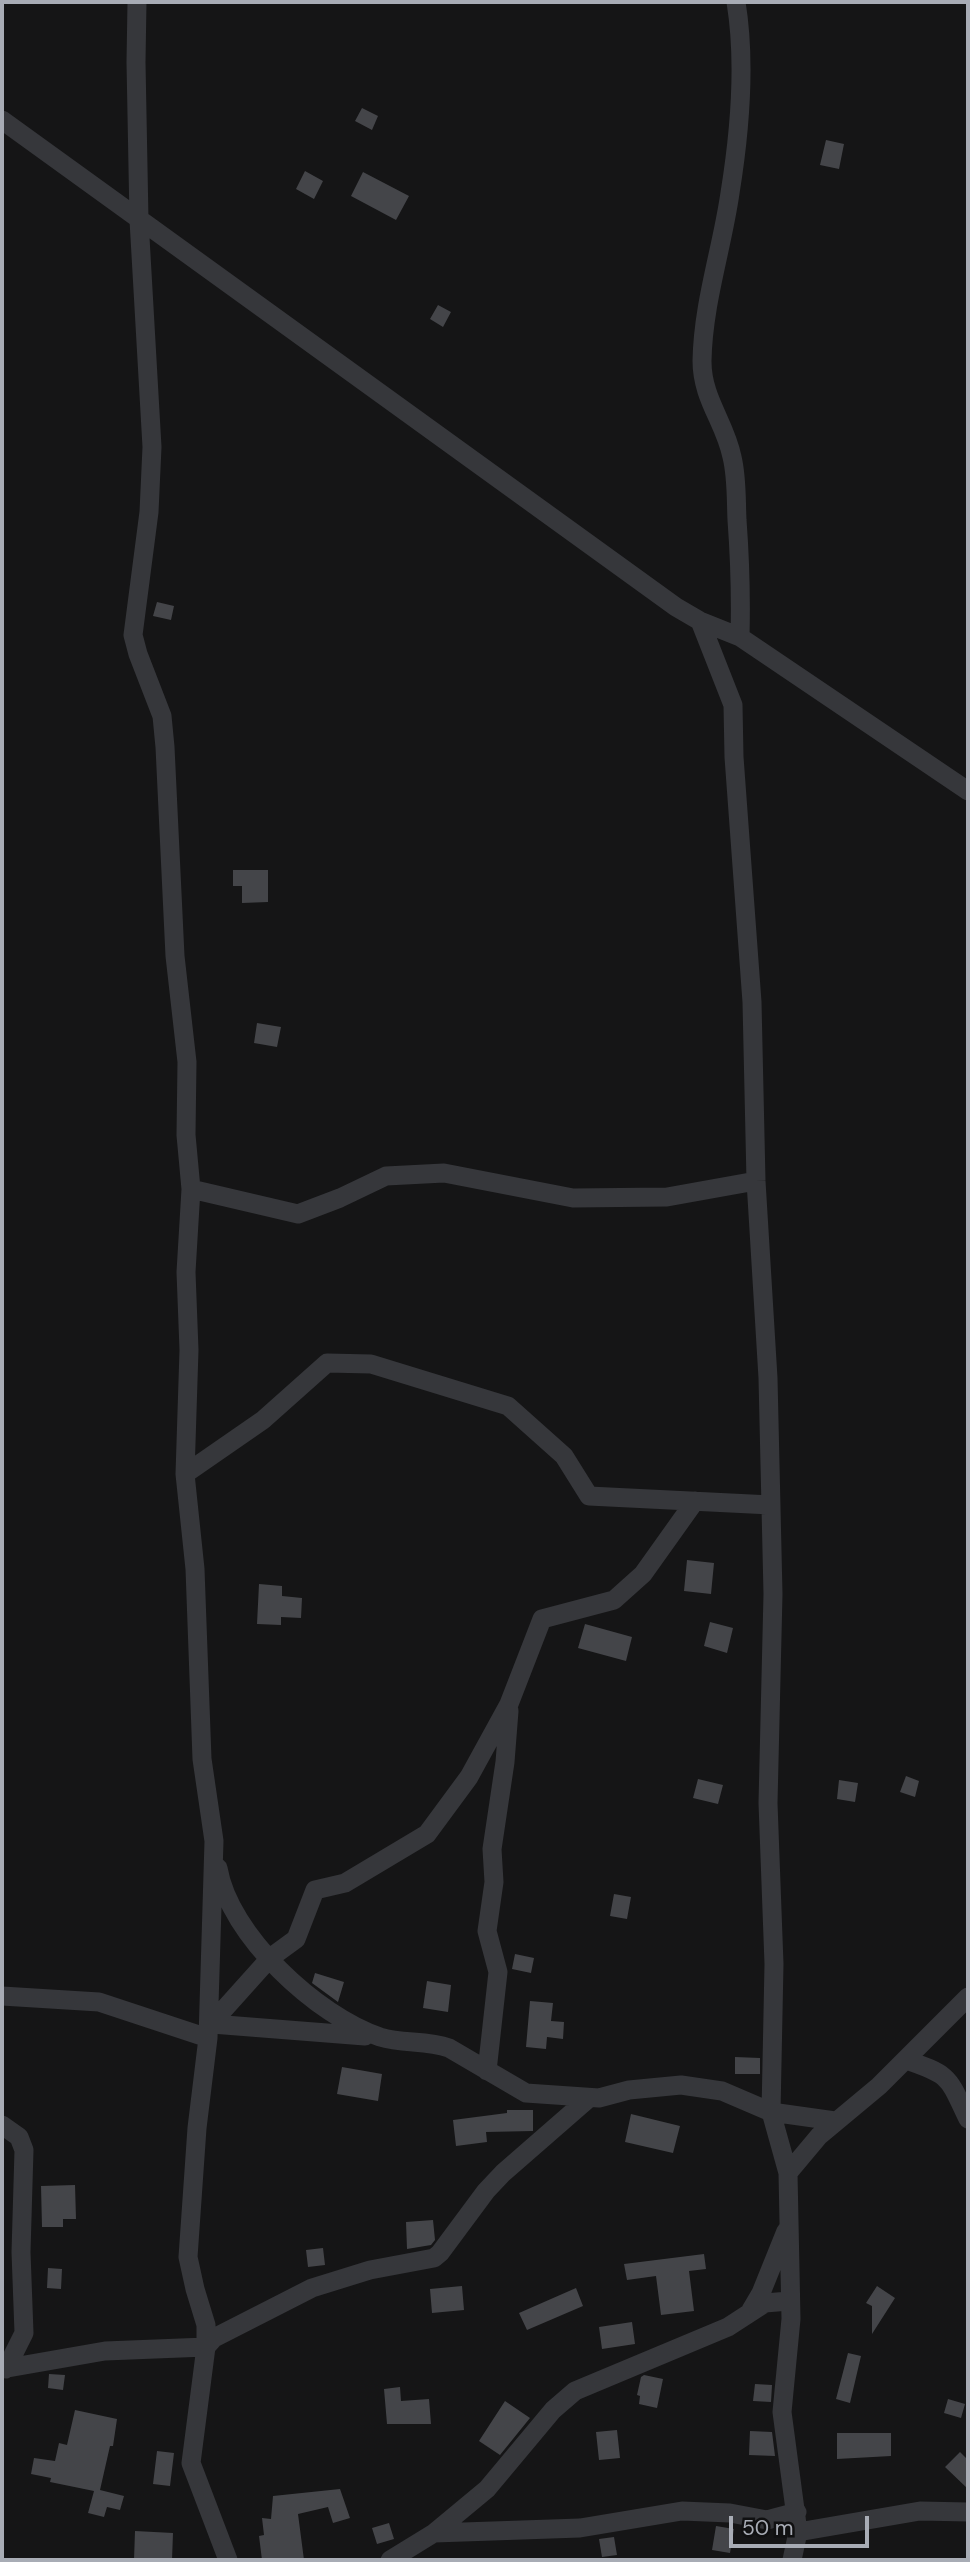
<!DOCTYPE html>
<html>
<head>
<meta charset="utf-8">
<style>
	body { margin:0 }
	#map { position:relative; width:970px; height:2562px; overflow:hidden; background:#151516; font-family:"DM Sans",sans-serif }
	canvas { display:block }
	.frame { position:absolute; inset:0; border:4px solid #a8acb5; pointer-events:none }
	.scale { position:absolute; left:729px; top:2516px; width:140px; height:32px; box-sizing:border-box; border:4px solid #a8acb5; border-top:0; padding-left:9px; font-size:21px; line-height:24px; white-space:nowrap; color:#a8acb5; -webkit-text-stroke:5px #101011; paint-order:stroke }
</style>
</head>
<body>
<div id="map">
<canvas width="970" height="2562"></canvas>
<div class="frame"></div>
<div class="scale">50 m</div>
</div>
<script>
const ctx = document.querySelector('canvas').getContext('2d');
ctx.lineJoin = 'round';
function fill(path, color) { ctx.fillStyle = color; ctx.fill(path, 'evenodd'); }
function trace(path, color, width, dash) { ctx.strokeStyle = color; ctx.lineWidth = width; ctx.lineCap = dash ? 'butt' : 'round'; ctx.setLineDash(dash || []); ctx.stroke(path); }
const building = new Path2D(`
	M362 108 378 116 372 130 355 121Z
	M826 140 844 144 839 169 820 165Z
	M305 171 323 181 314 199 296 189Z
	M363 172 409 196 396 220 351 196Z
	M438 305 451 312 443 327 430 319Z
	M157 602 174 606 171 620 153 616Z
	M233 870H268V902L242 903V886H233Z
	M257 1023 281 1027 277 1047 254 1043Z
	M687 1560 714 1563 711 1594 684 1591Z
	M259 1584 282 1586V1596L302 1598 301 1618 281 1617V1625L257 1624Z
	M710 1622 733 1628 727 1653 704 1646Z
	M585 1624 632 1637 626 1661 578 1648Z
	M906 1776 919 1781 915 1797 900 1792Z
	M698 1779 723 1785 718 1804 693 1798Z
	M839 1780 858 1783 855 1802 837 1799Z
	M614 1894 631 1897 627 1919 610 1916Z
	M515 1954 534 1958 531 1973 512 1969Z
	M315 1973 344 1982 338 2002 312 1983Z
	M427 1981 451 1985 448 2012 423 2008Z
	M530 2001 553 2003 551 2021 564 2022 563 2039 547 2037 546 2049 526 2047Z
	M735 2057 760 2058V2074H735Z
	M342 2067 382 2074 378 2101 337 2094Z
	M507 2110H533V2131L486 2132 487 2142 456 2146 453 2120 507 2113Z
	M631 2114 680 2126 673 2153 625 2142Z
	M75 2185 76 2219H63V2227H42L41 2186Z
	M433 2220 435 2240 431 2245 407 2249 406 2222Z
	M323 2248 325 2265 308 2267 306 2250Z
	M704 2254 706 2269 689 2271 694 2311 661 2315 656 2276 627 2280 624 2264Z
	M48 2268 62 2269 61 2289 47 2288Z
	M462 2286 464 2310 432 2313 430 2289Z
	M877 2286 895 2298 872 2334V2306L866 2303Z
	M576 2288 583 2306 527 2330 519 2313Z
	M632 2322 635 2344 602 2349 599 2327Z
	M848 2353 861 2356 850 2403 836 2399Z
	M49 2374 65 2375 63 2390 48 2388Z
	M644 2375 663 2379 657 2408 639 2404 640 2396 637 2395 641 2377Z
	M755 2384 772 2385 771 2402 753 2401Z
	M400 2387 401 2401 429 2399 431 2424H387L384 2389Z
	M948 2399 965 2404 961 2418 944 2413Z
	M505 2401 530 2418 500 2455 479 2441Z
	M75 2410 117 2419 113 2446H110L100 2490 124 2496 120 2510 107 2507 104 2517 88 2513 94 2491 50 2482 51 2478 31 2474 34 2458 55 2461 59 2443 67 2445Z
	M617 2430 620 2458 599 2460 596 2432Z
	M750 2431 772 2432 775 2456 749 2455Z
	M837 2433H891V2456L837 2459Z
	M157 2451 174 2453 170 2486 153 2484Z
	M960 2452 968 2460V2489L945 2467Z
	M340 2489 350 2518 333 2523 328 2507 298 2514 304 2560H285V2558L262 2560 259 2536 264 2535 262 2518 271 2519 273 2496Z
	M389 2523 394 2539 377 2544 372 2528Z
	M716 2526 734 2529 730 2553 712 2550Z
	M135 2531 173 2533 172 2560H134Z
	M614 2537 617 2555 602 2557 599 2539Z`);
const street = new Path2D(`
	M137 2 136 62 139 220 152 447 149 512 133 635 138 654 162 716 165 747 175 956 187 1062 186 1135 191 1189 186 1272 189 1350 185 1474 195 1569 202 1759 214 1841 208 2038 197 2128 188 2257 195 2289 206 2325V2347L191 2463 228 2560
	M736 2C746 63 740 131 730 193 722 249 703 303 702 361 702 399 725 422 732 457 737 477 736 499 737 520 740 560 741 598 740 637
	M2 120 676 607 700 621 740 637 968 791
	M700 621 733 705 734 757 752 1002 756 1181 768 1378 773 1594 768 1803 774 1964 771 2112 788 2173 791 2319 782 2412 798 2532 792 2560
	M191 1189 298 1214 340 1198 386 1176 444 1173 573 1198 667 1197 756 1181
	M185 1474 263 1420 327 1363 371 1364 508 1406 564 1456 589 1496 771 1505
	M218 1868C229 1935 317 2016 380 2037 403 2044 426 2040 449 2048L526 2093 599 2098 629 2090 681 2085 722 2091 771 2112 835 2121
	M2 1996 99 2002 208 2038
	M212 2024 365 2036
	M209 2026 270 1958 296 1939 315 1890 345 1883 427 1834 469 1777 509 1704 542 1619 614 1600 643 1574 695 1501
	M906 2060C951 2075 948 2077 968 2119
	M487 2071 498 1972 487 1931 494 1882 492 1849 505 1762 509 1711
	M2 2125 19 2137 24 2150 21 2252 24 2333 6 2369
	M788 2173 819 2136 879 2086 968 1997
	M751 2310 761 2293 786 2231
	M2 2369 105 2351 206 2347 214 2338 312 2288 370 2270 434 2258 440 2253 486 2191 503 2173 589 2098
	M798 2532 920 2511 968 2512
	M434 2533 580 2528 682 2511 730 2513 767 2520 797 2512
	M390 2560 434 2533 487 2489 553 2410 575 2391 728 2327 765 2303 789 2301`);
fill(building, '#444549');
trace(street, '#36373b', 19);
</script>
</body>
</html>
